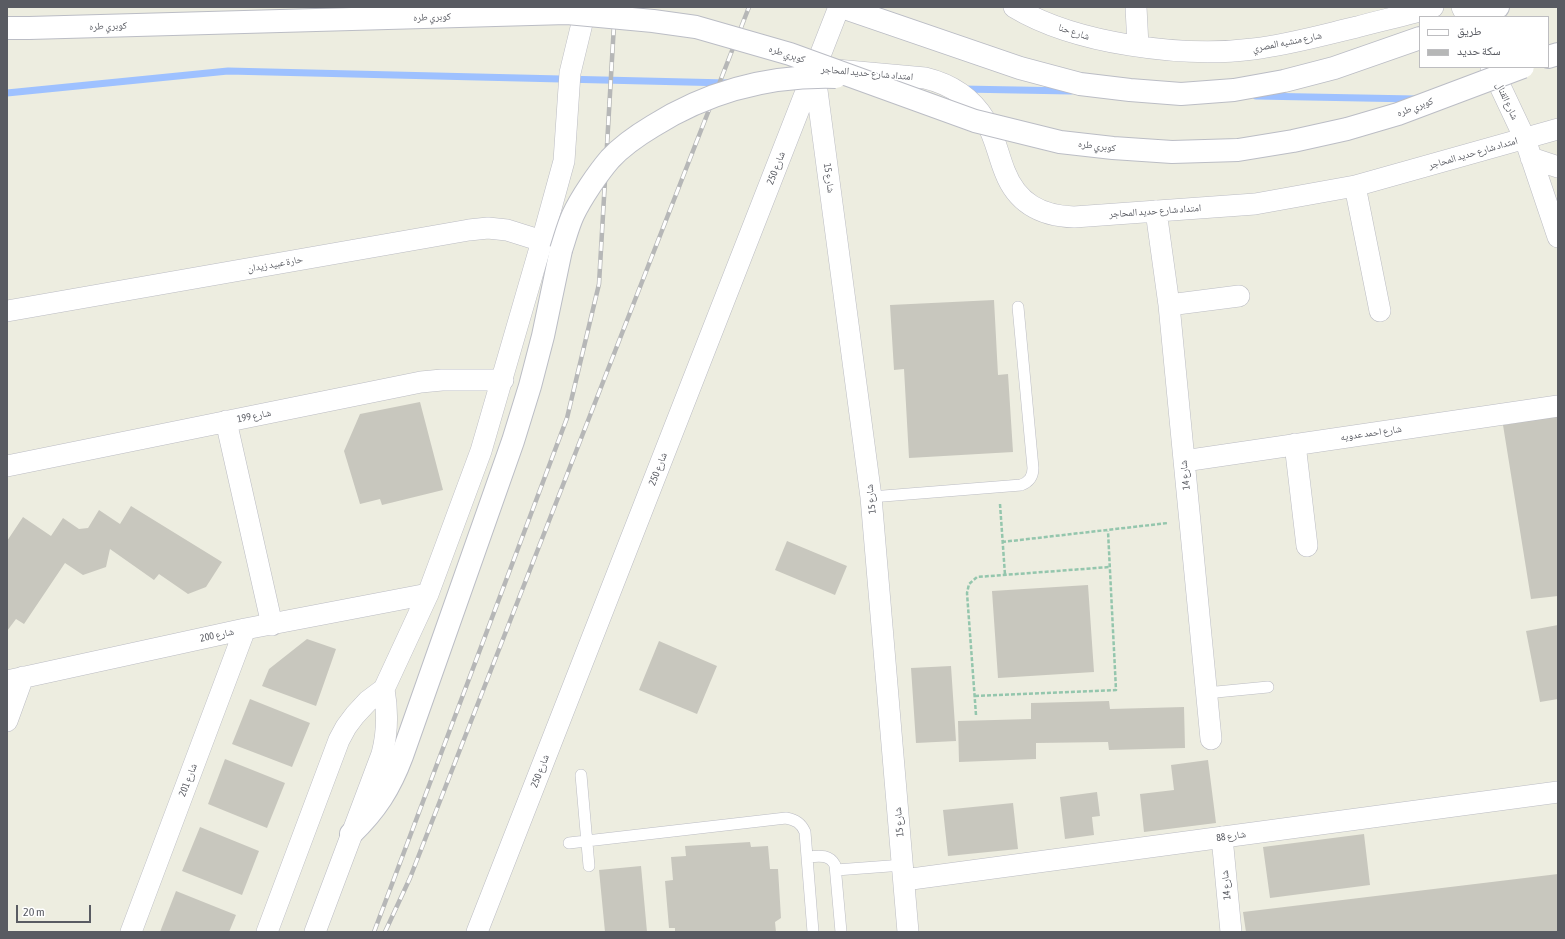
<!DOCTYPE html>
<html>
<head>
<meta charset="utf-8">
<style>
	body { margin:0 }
	#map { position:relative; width:1565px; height:939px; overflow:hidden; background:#edede0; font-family:"Asap Condensed","Noto Naskh Arabic",sans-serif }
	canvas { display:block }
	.frame { position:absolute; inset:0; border:8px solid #595b62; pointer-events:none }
	.legend { position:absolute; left:1419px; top:16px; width:130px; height:52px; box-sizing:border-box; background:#fff; border:1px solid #bdbdc0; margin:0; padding:5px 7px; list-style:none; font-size:12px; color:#595b62 }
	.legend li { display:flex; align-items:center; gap:8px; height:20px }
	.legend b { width:20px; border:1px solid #bdbdc0 }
	.scale { position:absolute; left:16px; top:905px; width:75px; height:18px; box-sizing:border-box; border:2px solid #595b62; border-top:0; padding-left:5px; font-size:12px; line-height:14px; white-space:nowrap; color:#595b62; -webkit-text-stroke:3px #fff; paint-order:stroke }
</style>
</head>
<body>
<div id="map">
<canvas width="1565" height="939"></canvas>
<div class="frame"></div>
<ul class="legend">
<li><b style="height:5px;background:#fff"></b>طريق</li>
<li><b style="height:5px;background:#b6b7b7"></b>سكة حديد</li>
</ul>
<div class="scale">20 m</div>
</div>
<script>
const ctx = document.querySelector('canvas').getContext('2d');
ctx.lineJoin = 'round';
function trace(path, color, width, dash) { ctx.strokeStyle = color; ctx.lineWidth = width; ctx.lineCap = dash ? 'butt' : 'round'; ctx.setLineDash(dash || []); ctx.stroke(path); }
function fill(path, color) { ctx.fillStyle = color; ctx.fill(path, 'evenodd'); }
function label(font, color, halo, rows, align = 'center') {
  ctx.font = font + ' "Asap Condensed","Noto Naskh Arabic",sans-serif'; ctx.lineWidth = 3; ctx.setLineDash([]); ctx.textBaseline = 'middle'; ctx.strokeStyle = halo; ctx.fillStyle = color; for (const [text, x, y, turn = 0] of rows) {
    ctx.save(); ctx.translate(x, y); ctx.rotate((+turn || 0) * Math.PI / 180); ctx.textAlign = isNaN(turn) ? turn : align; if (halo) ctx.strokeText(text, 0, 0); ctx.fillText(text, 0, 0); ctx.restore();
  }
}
const stream = new Path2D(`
	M962 89 1071 91
	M7 93 228 71 728 83
	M1256 96 1415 99`);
const building = new Path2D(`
	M994 300 998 375 1008 374 1013 452 909 458 904 369 894 370 890 305Z
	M420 402 443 490 382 505 380 499 360 504 344 451 360 414Z
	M1558 416V596L1531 599 1503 425Z
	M131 506 222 562 206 587 188 594 159 574 154 580 110 549 106 567 83 575 65 563 24 624 16 619 7 631V541L23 517 51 536 63 518 79 529 88 528 99 510 120 524Z
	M787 541 847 566 835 595 775 570Z
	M1088 585 1094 672 998 678 992 591Z
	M1558 625V699L1540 702 1526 631Z
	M307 639 336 649 316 706 262 686 269 669Z
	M659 641 717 666 697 714 639 690Z
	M951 666 956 741 916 743 911 668Z
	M250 699 310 723 292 767 232 744Z
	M1109 701 1110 709 1184 707 1185 748 1109 750 1108 742 1036 743V759L959 762 958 721 1031 719V703Z
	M225 759 285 783 267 828 208 804Z
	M1208 760 1216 823 1144 832 1140 794 1174 790 1171 765Z
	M1097 792 1100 816 1092 817 1094 835 1065 839 1060 797Z
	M1013 803 1018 849 948 856 943 810Z
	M200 827 259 851 242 895 182 871Z
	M1364 834 1370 885 1270 898 1263 847Z
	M750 842 751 847 768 846 770 869H778L781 918 775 922 776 932H675V928H669L665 881 673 880 671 857 686 856 685 846Z
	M641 866 647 932H605L599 870Z
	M1558 874V932H1246L1243 912Z
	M176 891 236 915 229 932H160Z`);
const path = new Path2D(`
	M1000 504 1005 575
	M1002 542 1168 523
	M975 696 1116 690 1108 531
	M976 715 967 593 969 584 977 577 1110 567`);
const service = new Path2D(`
	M871 497 1021 485C1029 482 1033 477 1033 468L1018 307
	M1206 693 1268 687
	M581 775 589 866
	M569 843 786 818C796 820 801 823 805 832L813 932
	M807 857C819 856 829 854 835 865L841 932
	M836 870 903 865`);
const minor = new Path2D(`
	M1014 7C1075 44 1184 58 1253 49 1288 45 1323 35 1357 27 1382 20 1408 15 1433 7
	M1136 7 1138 46
	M1462 7 1467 17
	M1491 67 1525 139 1558 237
	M1531 158 1558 167
	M1355 186 1380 311
	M1156 211 1169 305 1211 739
	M1169 305 1239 296
	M7 311 469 230 488 228 507 230 542 241
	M226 421 272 625
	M1295 444 1307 546
	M1184 461 1558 406
	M7 466 421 382 442 380H503
	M7 681 245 629 428 594
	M7 721 23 677
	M1222 837 1231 932
	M904 880 1558 792
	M131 932 245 629
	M267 932 339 740 346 727 355 715 368 701 384 689 428 594 481 451 542 241 564 161 570 73 586 7
	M315 932 382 754C388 731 388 712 384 689
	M477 932 839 7
	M908 932 871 497 814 68 925 78C950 84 971 97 985 120 995 136 998 155 1005 172 1017 203 1041 216 1074 217L1255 204 1355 186 1558 129`);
const secondary = new Path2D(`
	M842 7 1020 68 1080 84 1130 90 1181 94 1234 90 1284 81 1334 68 1420 38
	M1473 17 1498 7
	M7 28H29
	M1548 57 1558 54
	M351 834C376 810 390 788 402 756L513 441 530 386 543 336 561 250`);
const rail = new Path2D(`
	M374 932 567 418 599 284 615 7
	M385 932 410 878 749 7`);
const secondaryBridge = new Path2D(`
	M29 28 567 13 653 21 696 27 790 54 975 121 1060 142 1113 148 1172 152 1238 150 1293 141 1347 129 1398 114 1523 67
	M561 250C565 238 568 226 573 215 581 198 598 173 610 159 622 146 638 135 653 126 709 91 770 75 836 77`);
const streetNames = [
	["كوبري طره",432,17,-2],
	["كوبري طره",108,26,-2],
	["شارع حنا",1074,32,18],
	["شارع منشيه المصري",1287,42,-11],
	["كوبري طره",787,54,18],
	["امتداد شارع حديد المحاجر",867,73,5],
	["شارع القنال",1507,101,65],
	["كوبري طره",1415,107,-20],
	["كوبري طره",1097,146,7],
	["امتداد شارع حديد المحاجر",1473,153,-16],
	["شارع 250",776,168,-69],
	["شارع 15",829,178,82],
	["امتداد شارع حديد المحاجر",1155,211,-4],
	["حارة عبيد زيدان",275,264,-10],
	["شارع 199",254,416,-11],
	["شارع احمد عدويه",1371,433,-8],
	["شارع 250",658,469,-69],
	["شارع 14",1185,475,-96],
	["شارع 15",871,499,-96],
	["شارع 200",217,635,-12],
	["شارع 250",540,771,-69],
	["شارع 201",188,780,-69],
	["شارع 15",899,822,-95],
	["شارع 88",1231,836,-8],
	["شارع 14",1226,885,-95]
];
trace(stream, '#9ec1ff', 7);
fill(building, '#c8c7be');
trace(service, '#bbbcc3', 12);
trace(minor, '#bbbcc3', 22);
trace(secondary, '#bbbdc5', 24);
trace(path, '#94c6ad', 2.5, [4, 2]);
trace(service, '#fff', 11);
trace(minor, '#fff', 21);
trace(secondary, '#fff', 22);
trace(rail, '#b6b7b7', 4.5);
trace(rail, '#fff', 3, [9]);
trace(secondaryBridge, '#bbbdc5', 24, []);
trace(secondaryBridge, '#fff', 22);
label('10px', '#595b62', '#fff', streetNames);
</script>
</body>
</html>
